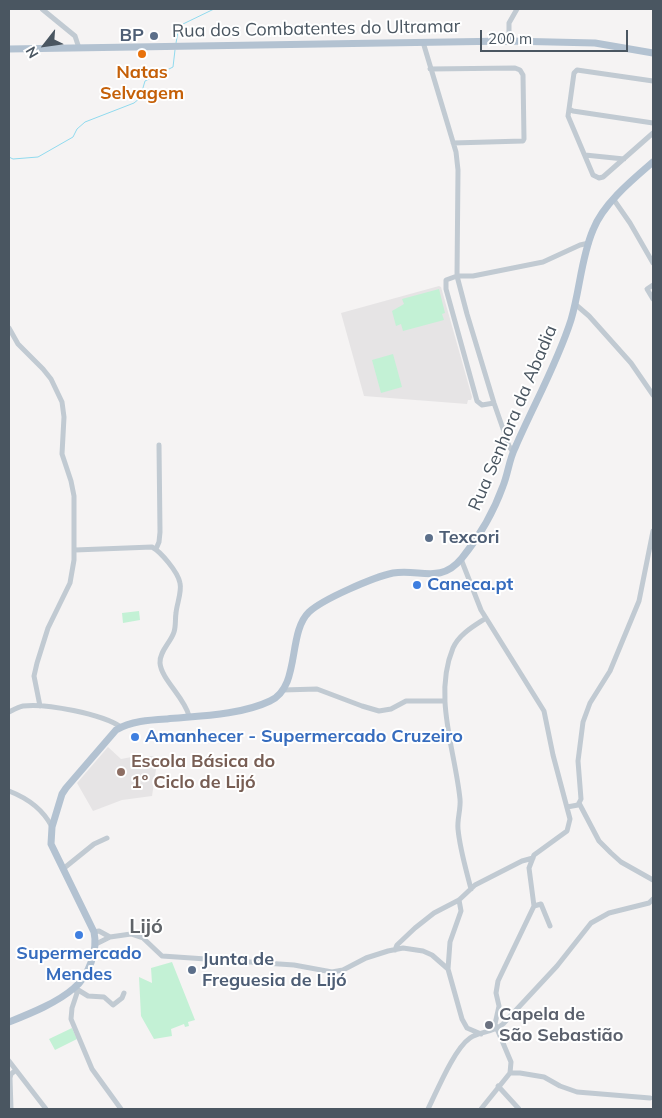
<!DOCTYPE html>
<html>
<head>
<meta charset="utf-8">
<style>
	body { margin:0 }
	#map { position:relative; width:662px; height:1118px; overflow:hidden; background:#f5f3f3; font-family:Mulish,sans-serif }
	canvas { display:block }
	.frame { position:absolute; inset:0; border:10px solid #4a5661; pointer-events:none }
	.north { position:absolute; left:20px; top:20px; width:50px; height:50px; -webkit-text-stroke:4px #fff; paint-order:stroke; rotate:240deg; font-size:14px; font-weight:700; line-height:20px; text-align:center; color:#4a5661 }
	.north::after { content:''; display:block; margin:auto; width:18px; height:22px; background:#4a5661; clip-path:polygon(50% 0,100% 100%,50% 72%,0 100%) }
	.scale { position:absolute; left:480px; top:30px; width:148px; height:22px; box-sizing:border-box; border:2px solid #4a5661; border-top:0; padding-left:6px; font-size:15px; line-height:18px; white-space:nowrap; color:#4a5661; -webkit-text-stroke:4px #fff; paint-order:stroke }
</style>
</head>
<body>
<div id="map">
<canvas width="662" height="1118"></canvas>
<div class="frame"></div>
<div class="north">N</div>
<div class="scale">200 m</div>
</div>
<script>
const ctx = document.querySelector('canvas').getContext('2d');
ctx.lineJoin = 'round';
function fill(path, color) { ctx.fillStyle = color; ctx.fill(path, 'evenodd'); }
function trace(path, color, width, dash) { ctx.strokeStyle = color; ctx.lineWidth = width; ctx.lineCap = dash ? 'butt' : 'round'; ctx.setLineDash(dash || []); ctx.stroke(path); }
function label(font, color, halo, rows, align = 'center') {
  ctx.font = font + ' Mulish,sans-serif'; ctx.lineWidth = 4; ctx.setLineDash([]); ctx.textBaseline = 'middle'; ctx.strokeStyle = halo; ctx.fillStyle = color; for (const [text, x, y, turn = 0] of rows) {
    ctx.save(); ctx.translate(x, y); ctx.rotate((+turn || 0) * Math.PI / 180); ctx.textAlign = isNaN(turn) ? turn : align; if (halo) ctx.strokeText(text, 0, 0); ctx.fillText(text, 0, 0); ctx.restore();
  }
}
const education = new Path2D(`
	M439 286 441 287 472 397 471 400H468L467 404 364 396 341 313Z
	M108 747 121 759 137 756H158L152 796 122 800 93 811 77 783Z`);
const green = new Path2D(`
	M439 289 445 313 442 314 444 320 403 331 401 324 396 326 392 311 404 304 402 299Z
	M393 354 402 387 381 393 372 360Z
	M139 611 140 620 123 623 122 613Z
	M172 962 195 1020 188 1022 189 1026 185 1027 184 1024 171 1029 172 1036 154 1039 141 1016 139 977 152 983 151 968Z
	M72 1028 77 1039 55 1050 49 1039Z`);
const stream = new Path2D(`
	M176 43 178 32 183 24 214 9
	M9 157 13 159 38 157 73 137 77 129 85 122 134 103 140 98 145 81 173 67 175 50`);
const minor = new Path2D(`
	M42 9 75 36 79 48
	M509 41V23L517 9
	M423 42 456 152 458 170 457 276 467 314 494 403 509 446 513 452
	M430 69 515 68 520 70 523 75 524 139 523 141 453 143
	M653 81 577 70 574 73 569 109 573 111 653 123
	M569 109 568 116 593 175 599 178 603 177 653 133
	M585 155 624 159
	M614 200 630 223 653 263
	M653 285 647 289 653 299
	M575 304 589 316 631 363 653 395
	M9 328 18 344 43 369 51 379 62 402 64 417 62 454 71 481 74 496V560L70 583 48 628 37 663 34 676 40 706
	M494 403 482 405 477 401 446 289V280L457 276H473L543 262 580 245 589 243
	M156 549 159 542 160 532 159 445
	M75 550 152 547C161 552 178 572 180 583 182 592 177 603 176 613 175 619 176 626 174 632 171 642 159 652 160 663 161 679 185 698 189 716
	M461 559 481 610 544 711 553 755 570 819 567 831 534 855 529 868 534 906 498 981 496 993 499 1006 495 1024 511 1062 510 1073 481 1109
	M283 690 317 689 362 706 379 711 391 709 406 701H445
	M9 712C13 710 18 707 23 706 46 703 102 714 121 727
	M9 791C27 798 43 809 52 827
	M579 803 599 841 611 853 621 862 653 880
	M567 807 578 805 581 799 578 761 583 722 590 703 610 671 639 601 653 531
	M63 869 94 844 107 838
	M471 889C466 869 460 850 458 829 457 819 461 809 460 799 455 750 433 696 453 648 459 634 474 626 486 618
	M534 906 541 904 550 926
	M94 932 99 931 110 937
	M96 944 110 937 131 934 143 938 162 956 294 965 332 972 343 970 366 958 388 951 403 948 423 951 432 955 448 969 462 1019 467 1028 481 1034
	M395 950 397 945 415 928 434 913 459 900 475 885 522 861 533 858
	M448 969 450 942 461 911 459 900
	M75 988 77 993 72 1008 71 1019 92 1069 121 1109
	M75 988 88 996 104 997 113 1005 122 998 124 993
	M9 1061 46 1109
	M510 1073H520L544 1077 560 1086 577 1092 650 1098
	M498 1086 519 1109
	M11 1109 10 1078 11 1074 16 1070
	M428 1109C437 1091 454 1049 470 1038 480 1031 493 1033 503 1024L557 966 591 923 609 913 649 903 653 899`);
const major = new Path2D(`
	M9 49 509 41 595 43 653 53
	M9 1022C29 1014 57 1003 74 988 89 976 98 950 94 932L51 844 52 827 62 794 66 788 116 730C131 721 150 720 167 719 199 716 241 715 270 701 301 687 287 633 309 612 323 599 374 577 393 573 419 568 440 585 462 558 479 537 494 511 503 486 508 474 509 460 515 448 533 406 557 364 571 320 580 290 581 258 593 230 603 204 632 180 653 162`);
const markers = [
	[154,36,5,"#5c6f8a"],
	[142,54,5,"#e8710a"],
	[429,538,5,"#5c6f8a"],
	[417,585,5,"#3f7fe0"],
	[135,737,5,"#3f7fe0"],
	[121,772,5,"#8d6e63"],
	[79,935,5,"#3f7fe0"],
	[192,970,5,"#5c6f8a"],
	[489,1025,5,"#6b7280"]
];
const streetNames = [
	["Rua dos Combatentes do Ultramar",316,29,-1],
	["Rua Senhora da Abadia",513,418,-67]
];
const serviceNames = [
	["BP",144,36,"right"],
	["Texcori",439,538],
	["Junta de",202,960],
	["Freguesia de Lijó",202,981]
];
const foodNames = [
	["Natas",142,73],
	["Selvagem",142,94]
];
const shopNames = [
	["Caneca.pt",427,585],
	["Amanhecer - Supermercado Cruzeiro",145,737],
	["Supermercado",79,954,"center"],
	["Mendes",79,975,"center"]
];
const educationNames = [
	["Escola Básica do",131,762],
	["1º Ciclo de Lijó",131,783]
];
const worshipNames = [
	["Capela de",499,1015],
	["São Sebastião",499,1036]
];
const quarterNames = [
	["Lijó",146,927]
];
fill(education, '#e6e4e5');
fill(green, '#c3f1d5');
trace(stream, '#90daee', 1);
trace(minor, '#c1cad2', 5);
trace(major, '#b3c2d1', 7);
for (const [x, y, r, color] of markers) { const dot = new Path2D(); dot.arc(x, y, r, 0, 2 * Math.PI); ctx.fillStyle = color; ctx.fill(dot); trace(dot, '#fff', 2); }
label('18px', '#4a5661', '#fff', streetNames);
label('bold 18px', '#4e5e75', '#fff', serviceNames, 'left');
label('bold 18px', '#c56008', '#fff', foodNames);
label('bold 18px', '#366cbe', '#fff', shopNames, 'left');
label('bold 18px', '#785e54', '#fff', educationNames, 'left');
label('bold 18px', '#5b616d', '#fff', worshipNames, 'left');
label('bold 20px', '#5f6368', '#fff', quarterNames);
</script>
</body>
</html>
